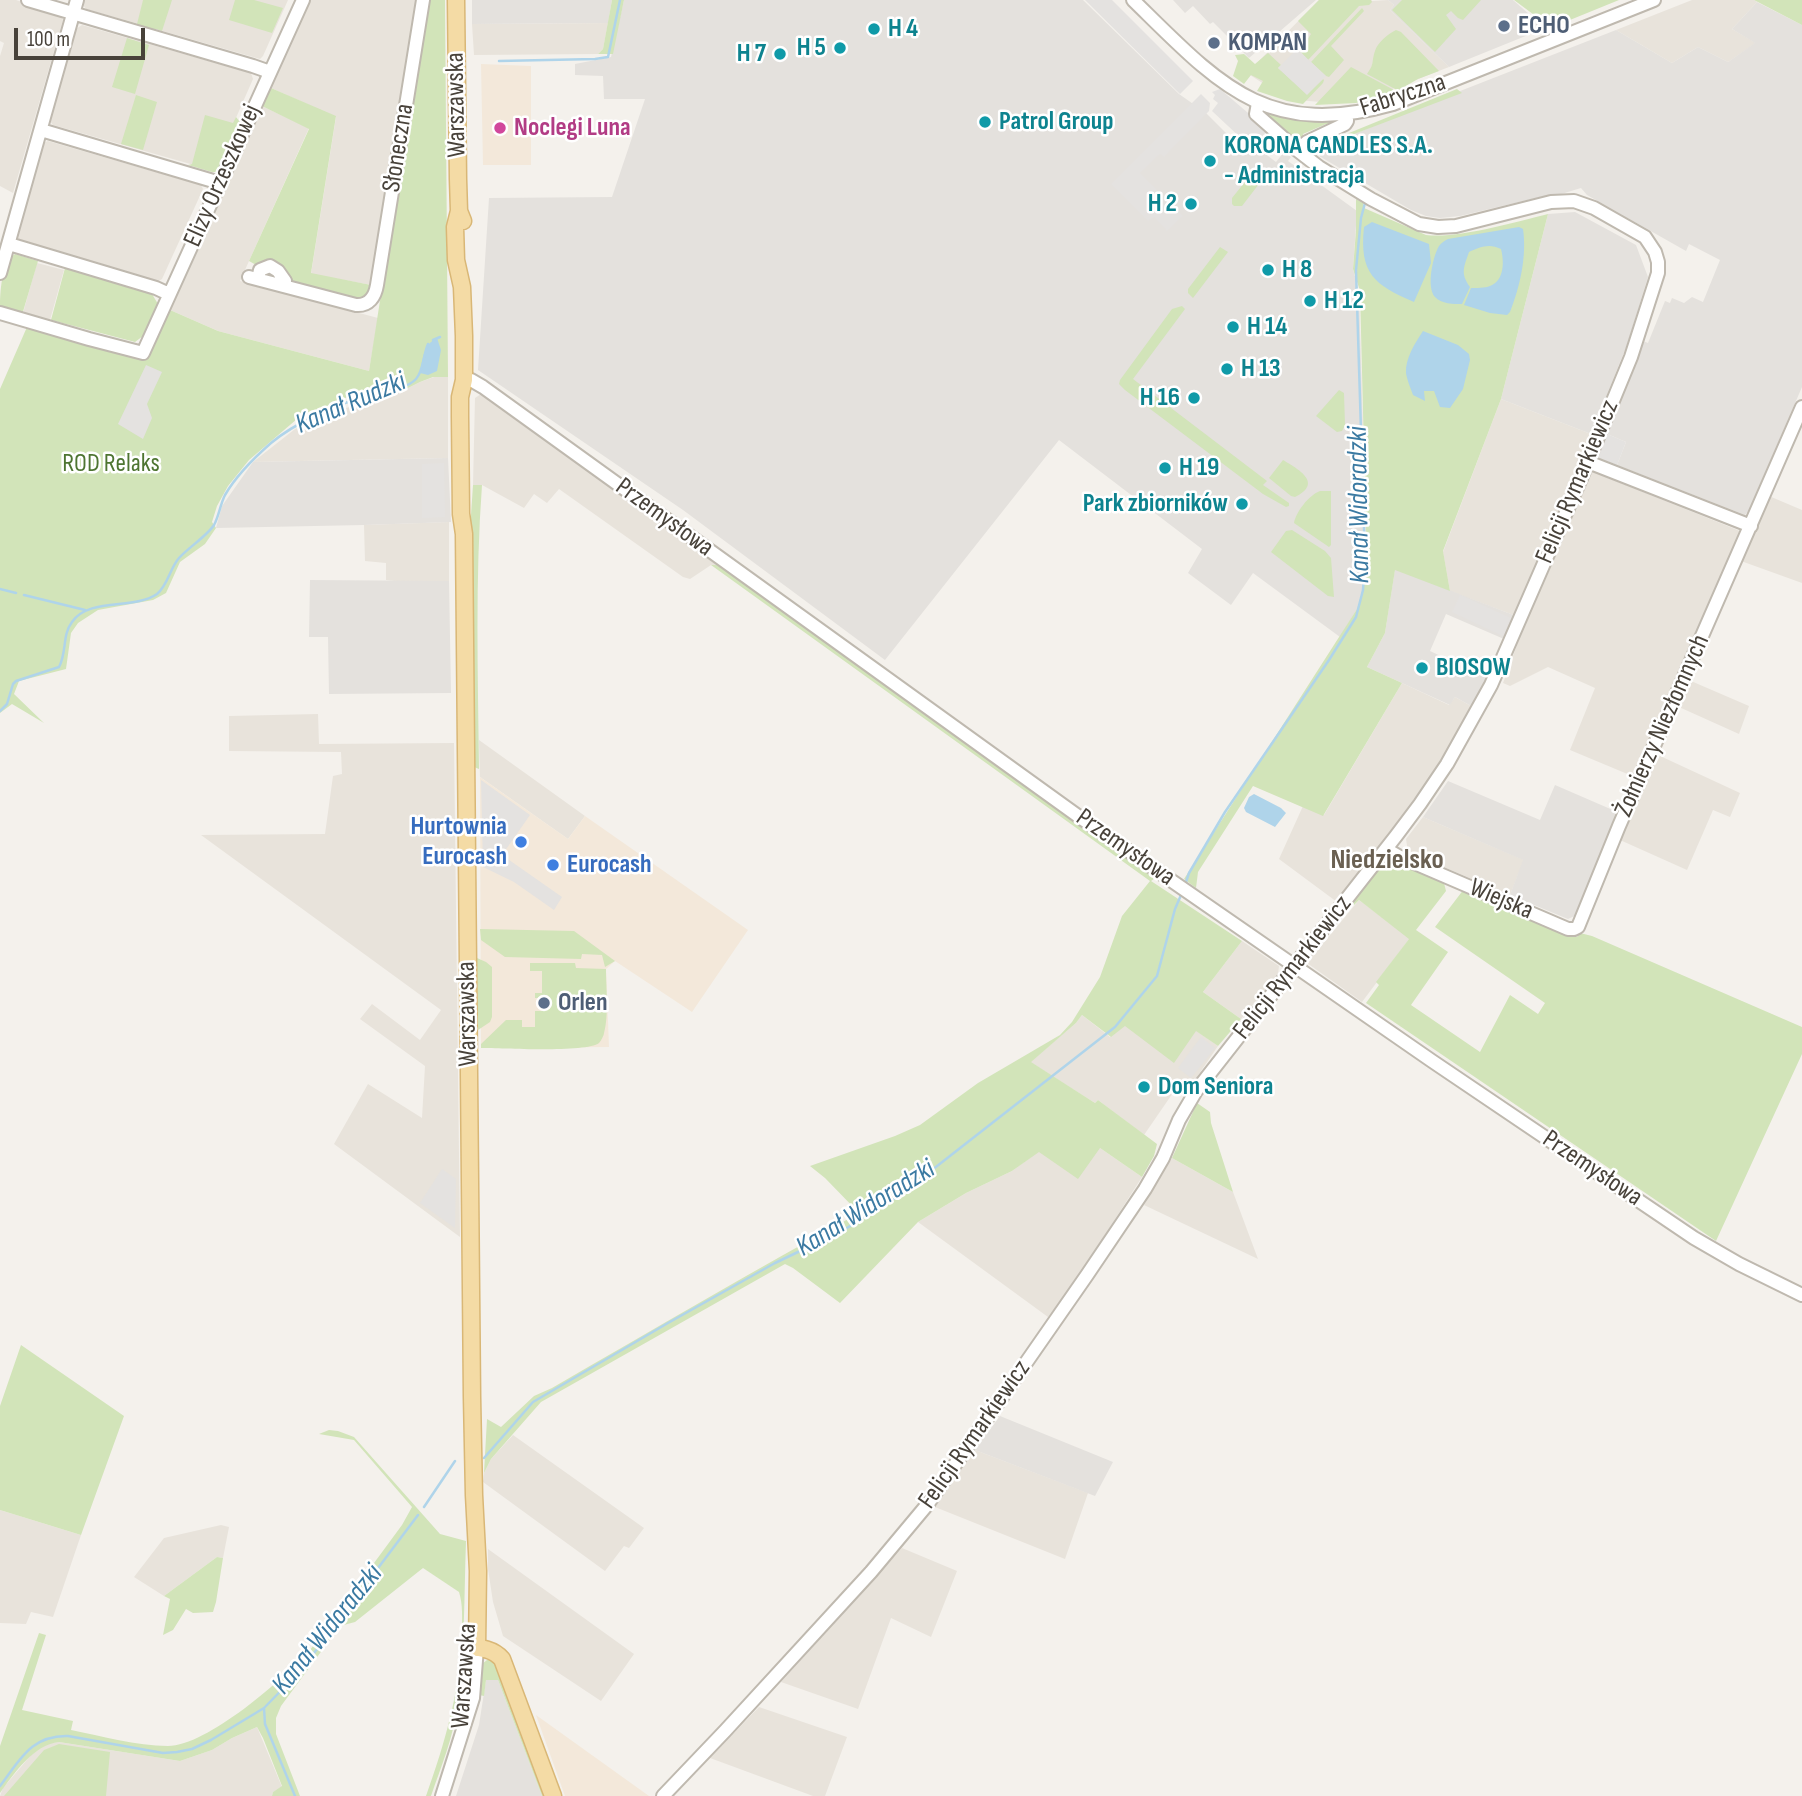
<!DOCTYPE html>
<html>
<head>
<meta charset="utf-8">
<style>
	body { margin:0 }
	#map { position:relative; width:1802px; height:1796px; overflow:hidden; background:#f4f1ec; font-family:"Sofia Sans Condensed",sans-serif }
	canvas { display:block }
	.scale { position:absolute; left:14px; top:28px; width:131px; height:32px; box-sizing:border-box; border:4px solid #48423a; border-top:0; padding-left:9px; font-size:21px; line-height:24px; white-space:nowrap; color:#48423a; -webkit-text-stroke:5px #fff; paint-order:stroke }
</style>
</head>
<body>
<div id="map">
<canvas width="1802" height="1796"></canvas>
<div class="scale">100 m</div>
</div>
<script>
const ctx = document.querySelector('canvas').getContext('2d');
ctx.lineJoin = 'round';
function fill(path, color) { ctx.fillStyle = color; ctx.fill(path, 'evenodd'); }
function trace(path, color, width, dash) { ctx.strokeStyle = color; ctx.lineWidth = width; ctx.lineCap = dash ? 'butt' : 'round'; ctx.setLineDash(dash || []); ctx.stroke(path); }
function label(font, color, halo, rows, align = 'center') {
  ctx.font = font + ' "Sofia Sans Condensed",sans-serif'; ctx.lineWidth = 5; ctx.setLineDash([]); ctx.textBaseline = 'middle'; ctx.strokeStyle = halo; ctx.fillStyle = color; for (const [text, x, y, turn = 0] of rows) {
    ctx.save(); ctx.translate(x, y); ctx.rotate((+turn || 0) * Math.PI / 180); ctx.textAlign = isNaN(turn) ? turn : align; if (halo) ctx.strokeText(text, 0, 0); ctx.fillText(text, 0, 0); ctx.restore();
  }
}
const residential = new Path2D(`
	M0 0H16L59 14 63 20 13 193 0 186V56L4 43 0 41Z
	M84 0H288L263 56 260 59 86 9 83 5Z
	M311 0H417L371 285 311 274 336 117 271 88Z
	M1319 0H1371L1372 1 1388 0 1394 5 1390 10 1449 67 1364 100 1320 102 1287 99 1247 73Z
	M1692 0H1754L1757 2 1732 29 1756 43 1728 62 1698 47 1672 63 1616 30Z
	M608 23 603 49 598 54 474 55 472 24Z
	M82 25 251 73 253 79 214 168 208 169 53 125 50 121 76 29Z
	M262 106 309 128 240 281 378 318 369 371 218 331 170 310Z
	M48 141 201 185 203 189 162 279 157 282 19 242 17 237 43 143Z
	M37 263 64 270 50 320 23 313Z
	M434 377H448V458L253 462 295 429 366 400 402 391 420 382Z
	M481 394 717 565H711L690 579 683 577 559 489 547 503 534 494 524 508 482 485H473L475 398Z
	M1501 399 1591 434 1567 495 1516 616 1450 591 1443 552Z
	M1591 471 1740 531 1637 778 1570 750 1595 688 1548 667 1510 686 1503 683 1521 634 1570 524Z
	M1769 496 1802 510V583L1741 561Z
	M449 522V581L402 582 386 580V563L365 561 364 525Z
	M1691 681 1749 706 1739 734 1679 707Z
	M1402 683 1449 705 1455 697 1473 707 1433 777 1337 902 1279 859 1303 806 1324 815Z
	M318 714 319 744 454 743 460 1237 334 1144 368 1084 422 1118 425 1066 360 1019 372 1004 420 1040 441 1010 201 835 325 834 333 776 342 774 341 752 229 751V716Z
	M479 740 585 816 568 839 480 777Z
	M1658 755 1740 793 1730 817 1713 810 1687 870 1620 840Z
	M1423 817 1524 860 1510 895 1408 852 1406 839Z
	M1359 900 1410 938 1362 1002 1307 963Z
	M1242 941 1279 966 1278 974 1241 1019 1203 992Z
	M1169 1011 1218 1046 1186 1093 1177 1087 1144 1135 1098 1100 1095 1103 1030 1062 1076 1023 1082 1015 1110 1037 1124 1026Z
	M1100 1148 1142 1177 1073 1285 1048 1317 918 1222 966 1193 1012 1171 1039 1151Z
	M1172 1158 1233 1192 1258 1259 1144 1205Z
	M513 1435 644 1528 629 1548 624 1546 605 1571 483 1482 484 1473 491 1459Z
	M975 1450 1088 1493 1065 1559 935 1507Z
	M0 1510 81 1535 53 1617 31 1612 26 1624 0 1623Z
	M221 1525 229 1527 223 1558 217 1557 164 1596 134 1577 164 1538Z
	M902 1548 957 1571 931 1637 891 1618 858 1709 781 1682Z
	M488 1549 634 1654 601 1701 503 1636 493 1602 488 1569Z
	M759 1707 847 1737 825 1796H813L710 1758Z
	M257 1727 282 1787 273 1792 272 1796H0L3 1788 31 1755 49 1743 59 1742 180 1761 212 1750 232 1738Z`);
const commercial = new Path2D(`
	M481 64 531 66V165H483Z
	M480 777 568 839 585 816 748 930 692 1012 615 961 606 969 609 1047 481 1048Z
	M536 1715 649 1796H565Z`);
const industrial = new Path2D(`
	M472 0H612L608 23 472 24Z
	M624 0H1083L1179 94 1206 113 1233 140 1237 138 1243 144 1247 140 1276 162 1284 152 1291 157 1288 161 1357 211 1353 269 1359 291 1367 573 1357 609 1340 637 1253 573 1231 605 1188 573 1202 549 1059 440 885 660 683 510 478 370 489 198 612 197 645 99H604L603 76 575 75V64L611 57Z
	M1173 0H1316L1249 58 1213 22 1210 24 1193 6 1185 13Z
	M1388 0H1513L1546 29 1533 33 1449 67 1390 10 1394 5Z
	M1757 2 1802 25V387L1749 510 1745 515 1617 465 1626 442 1607 434 1643 341 1648 343 1665 301 1670 303 1672 298 1684 303 1692 297 1703 302 1720 260 1689 244 1686 251 1587 195 1581 188 1558 195 1553 194 1460 216 1440 218 1426 216 1411 210 1314 153 1313 151 1427 104 1616 30 1672 63 1698 47 1728 62 1755 43 1732 29Z
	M1575 212 1636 245 1648 277 1627 345 1591 434 1501 399 1548 214Z
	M448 458 451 522 364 525 216 528 222 506 253 462Z
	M1395 569 1516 616 1504 639 1446 614 1430 651 1487 678 1473 707 1455 697 1450 705 1367 667 1385 633Z
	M310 580 449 581 451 693 329 694 328 637H309Z
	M1448 781 1540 820 1555 785 1622 814 1581 913 1568 919 1510 895 1523 860 1423 817Z
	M1000 1416 1113 1462 1095 1496 975 1450Z
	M486 1680H498L542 1796H456L479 1725Z`);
const green = new Path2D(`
	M143 0H172L162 31 156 29 155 31 124 22V20L137 24Z
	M235 0H254L283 8 272 33 229 20Z
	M427 0H445L448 377H433L420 382 402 391 366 399V389L297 419 249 460 228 486 217 506 212 522 216 528 205 544 180 562 166 593 153 600 98 610 78 623 71 633 66 669 19 681 14 694 44 723 12 704 0 713V389L27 327 147 359 170 310 218 331 369 371Z
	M612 0H624L613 54H598L603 49Z
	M1319 0H1371L1372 2 1369 5 1359 6 1308 60 1300 51 1311 34 1298 21Z
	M1402 0H1481L1463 20 1458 18 1451 11 1446 15 1456 29 1435 52 1392 10Z
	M1514 0H1619L1565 22 1549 26Z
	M1754 0H1802V25Z
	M1362 8 1364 11 1331 46 1344 60 1329 77 1326 76 1311 62Z
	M1396 30 1401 32 1439 71 1418 79 1397 91 1395 89 1367 74C1375 63 1371 63 1375 51 1377 43 1388 34 1396 30Z
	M127 38 149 45 135 94 112 87Z
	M1268 53 1281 65 1278 68 1307 94 1323 79 1324 80 1323 83 1303 104 1287 101 1257 91 1263 81 1251 75 1244 84 1233 76 1238 61 1235 55 1244 54 1255 64Z
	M1351 67 1394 90 1396 92 1356 103 1315 105Z
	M271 88 336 116 311 273 371 285 370 292 364 301 290 284 249 261 309 129 262 106Z
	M1457 89 1462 93 1328 144 1327 142Z
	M136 95 157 102 143 150 121 144Z
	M1267 113C1288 119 1310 122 1331 122L1333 124 1327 127 1326 124 1303 134 1304 138 1295 141 1264 114Z
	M205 115 233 123 236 117 240 122 217 172H212L188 165 192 164Z
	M1257 170 1263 173 1262 180 1242 206H1234L1232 204V198L1253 172Z
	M1356 199 1363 203 1364 208 1426 235C1457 239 1515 222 1548 214L1501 399 1443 551 1450 591 1395 570 1385 633 1367 667 1402 683 1323 816 1253 786 1198 872 1196 888 1184 879 1357 609 1367 574 1360 291 1353 269 1356 230Z
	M1220 247 1228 252 1193 298 1188 293V289Z
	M15 254 38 261 22 315 0 309C0 293 1 263 15 254Z
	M65 268 152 294 158 304 143 336 135 342 51 320Z
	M1182 306 1185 309 1133 379 1267 481 1263 485 1289 503V506L1286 507 1263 494 1125 390 1119 384 1120 380 1172 309Z
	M1339 390 1344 393 1345 425 1342 431 1337 432 1316 416Z
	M1283 460C1298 469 1324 483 1295 497L1291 496 1269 478Z
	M473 485H482C475 580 478 675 479 769L474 767 470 529Z
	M1320 491H1331V545L1329 547 1294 523C1296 512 1309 495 1320 491Z
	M1292 530 1325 551 1331 558 1334 597 1328 596 1271 552 1286 531Z
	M711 565H717L1158 876 1151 881 1242 941 1203 992 1241 1019 1218 1046 1196 1031 1174 1063 1125 1026 1111 1037 1082 1015 1076 1023 1031 1062 1095 1103 1098 1100 1157 1144 1154 1156 1142 1177 1100 1148 1078 1179 1039 1152 1012 1171 966 1193 918 1222 840 1303 793 1268 785 1264 541 1402 491 1459 484 1473 487 1419 501 1427 534 1396 552 1388C654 1329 756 1269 859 1213L825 1178 810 1166 895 1136 920 1125 978 1083 1060 1035 1072 1022 1100 977 1122 916 1150 881Z
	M1386 859H1393L1446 881 1444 883 1446 891 1416 930 1448 952 1411 1005 1480 1052 1510 995 1538 1014 1545 1003 1435 927 1464 889 1577 937 1580 933 1592 936 1802 1027V1054L1716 1241 1366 1003 1379 985 1376 982 1409 939 1359 900 1354 905 1351 903 1383 861Z
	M480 929 574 931 615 961 605 967 602 955 582 954 581 959 505 957 481 940Z
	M477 958 486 962 492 967V1017L490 1022 478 1030Z
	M530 963H575L576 968 606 969C606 986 609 1017 604 1033 604 1035 601 1041 599 1043 586 1053 502 1048 481 1048V1044L506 1020H522V1027H535V1011H544V1002H540V998H535V993H542V971H530Z
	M1197 1103 1210 1112 1211 1123 1233 1192 1172 1158Z
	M21 1345 124 1416 81 1535 0 1510V1406Z
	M329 1430 338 1431 354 1437 440 1534 466 1541C464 1597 465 1653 457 1708 453 1738 441 1767 431 1796H426C445 1743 461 1688 462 1631 462 1617 463 1605 459 1592L423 1568 355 1622 340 1626 281 1706 276 1718V1734L300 1796H272L273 1792 282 1786 263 1738 257 1727 232 1738 212 1750 180 1761 59 1742C35 1744 14 1773 0 1793V1746L39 1633 46 1635 22 1710 73 1721 71 1730C102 1736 136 1746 168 1746 207 1746 284 1679 310 1650L402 1525 412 1507 354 1440 319 1434Z
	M217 1557 223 1558 216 1602 213 1612 193 1613 186 1609 173 1630 163 1635 170 1599 164 1596Z
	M492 1659H494L548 1796H542L498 1680H486L484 1696 479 1695 482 1664 487 1660Z
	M59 1744 110 1752 106 1796H4L44 1750Z`);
const parking = new Path2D(`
	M1085 0H1112L1193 81 1180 94Z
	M1297 49 1326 76 1307 95 1278 68Z
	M1220 89 1268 130 1256 143 1251 139 1253 137 1250 134 1243 140 1212 111 1218 103 1213 99 1215 95 1212 92Z
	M1201 94 1210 103 1209 111 1164 157 1160 154 1140 173 1183 216 1167 231 1154 217 1148 221 1111 184Z
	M146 365 162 372 147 404 152 418 143 439 118 424Z
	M1607 434 1626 442 1617 465 1599 458V456Z
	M444 463 445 517 422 518V464Z
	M1460 595 1511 618 1503 636 1452 612Z
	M481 780 530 815 502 855 562 897 554 910 514 882 483 867Z
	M1201 1037 1215 1048 1191 1078 1178 1068Z
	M442 1169 456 1179 455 1228 420 1203Z`);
const water = new Path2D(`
	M1372 222 1429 244 1431 263 1414 302C1374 285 1359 273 1364 227Z
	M1519 227 1523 229C1527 256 1520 287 1510 312L1507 315 1490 313 1464 305 1471 288C1476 288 1485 288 1490 286 1505 280 1504 261 1501 249 1489 243 1480 247 1469 252 1464 267 1460 273 1470 287L1462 304C1454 304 1441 304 1435 297 1426 287 1433 256 1439 246 1441 243 1444 241 1448 239Z
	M1423 331 1458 345 1469 354 1470 360 1463 389 1450 408 1440 407 1434 391H1424L1425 401 1413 395C1411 389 1407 380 1406 373 1405 359 1415 343 1423 331Z
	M437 338 441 350 437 371 428 375 420 373C423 358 423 345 437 338Z
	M1254 794 1281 808 1286 813 1275 827 1246 812 1244 808 1249 797Z`);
const stream = new Path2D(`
	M499 61 595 59 608 57 620 0
	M433 340 440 337
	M0 589 16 593
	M24 595 85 610
	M0 711 7 704 13 684 16 681 59 667C67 652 62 635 72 622 89 597 134 610 157 594 168 585 170 568 179 558 188 548 208 535 214 525 219 516 220 505 225 495 236 476 255 457 271 443 296 422 331 408 361 397 376 392 405 391 416 379 424 370 423 355 428 344
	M1186 882 1189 873 1225 812 1329 660 1356 617 1363 590 1365 560 1356 270 1361 218 1365 203
	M484 1458 533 1402 668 1323 775 1263 842 1231 900 1195 1115 1027 1157 976 1175 909 1181 895
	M424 1507 455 1461
	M264 1708 265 1724 295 1796
	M0 1786C20 1760 31 1735 68 1736L163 1753 177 1752 192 1749 211 1740 264 1708 302 1669 418 1515`);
const minor = new Path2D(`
	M28 0 253 66 270 72
	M1133 0C1218 83 1265 140 1393 104L1654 0
	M41 130 220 183
	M1297 150 1307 142 1345 124 1347 121V114
	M9 244 156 288 169 294
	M0 273 77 0
	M249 277 356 305C369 306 375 297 377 285L423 0
	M258 279 260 270 270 266 278 271 285 281 284 286
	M0 313 89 339 143 353 303 0
	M464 380H471L483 387 1078 816 1432 1061 1694 1238 1739 1264 1802 1295
	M1588 462 1751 526
	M1386 849 1398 856 1568 929H1574L1578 927 1619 826 1802 407
	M462 1713 469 1647
	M442 1796 473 1698 477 1648
	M663 1796 725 1731 871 1572 927 1505 1087 1275 1145 1189 1163 1158 1179 1120 1196 1091 1396 836 1420 804 1447 764 1491 685 1582 476 1631 357 1658 273V262L1655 252 1645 237 1594 208 1574 201 1551 202 1456 226 1438 227 1419 224 1371 199 1319 167 1297 150 1256 114 1258 103`);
const major = new Path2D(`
	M456 0 458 179 459 211 463 221
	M459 211 455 227 456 260 462 287 464 336V380L460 397V416L461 514 464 534 472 1397 474 1495 478 1571 477 1648
	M469 1647C482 1648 493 1649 502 1659L553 1796`);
const markers = [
	[1504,26,7,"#5c6f8a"],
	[874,29,7,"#0f9aa8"],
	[1214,43,7,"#5c6f8a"],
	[840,48,7,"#0f9aa8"],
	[780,54,7,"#0f9aa8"],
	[985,122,7,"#0f9aa8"],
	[500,128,7,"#d1479c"],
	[1210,161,7,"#0f9aa8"],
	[1191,204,7,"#0f9aa8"],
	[1268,270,7,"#0f9aa8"],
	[1310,301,7,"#0f9aa8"],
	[1233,327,7,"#0f9aa8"],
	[1227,369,7,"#0f9aa8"],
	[1194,398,7,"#0f9aa8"],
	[1165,468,7,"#0f9aa8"],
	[1242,504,7,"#0f9aa8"],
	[1422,668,7,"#0f9aa8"],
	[521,842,7,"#3f7fe0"],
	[553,865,7,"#3f7fe0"],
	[544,1003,7,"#5c6f8a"],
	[1144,1087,7,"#0f9aa8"]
];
const serviceNames = [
	["ECHO",1518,26],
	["KOMPAN",1228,43],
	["Orlen",558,1003]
];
const cultureNames = [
	["H 4",888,29],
	["H 5",826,48,"right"],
	["H 7",766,54,"right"],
	["Patrol Group",999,122],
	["KORONA CANDLES S.A.",1224,146],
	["- Administracja",1224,176],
	["H 2",1177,204,"right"],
	["H 8",1282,270],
	["H 12",1324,301],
	["H 14",1247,327],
	["H 13",1241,369],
	["H 16",1180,398,"right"],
	["H 19",1179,468],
	["Park zbiorników",1228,504,"right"],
	["BIOSOW",1436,668],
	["Dom Seniora",1158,1087]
];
const streetNames = [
	["Fabryczna",1403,96,-18],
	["Warszawska",457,105,-91],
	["Słoneczna",399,148,-81],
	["Elizy Orzeszkowej",223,176,-66],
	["Felicji Rymarkiewicz",1578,482,-67],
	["Przemysłowa",664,518,36],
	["Żołnierzy Niezłomnych",1663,726,-66],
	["Przemysłowa",1125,848,35],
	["Wiejska",1501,900,23],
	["Felicji Rymarkiewicz",1293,968,-52],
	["Warszawska",468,1014,-91],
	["Przemysłowa",1592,1169,34],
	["Felicji Rymarkiewicz",975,1435,-55],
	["Warszawska",465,1676,-86]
];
const hotelNames = [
	["Noclegi Luna",514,128]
];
const parkNames = [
	["ROD Relaks",111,464]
];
const shopNames = [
	["Hurtownia",507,827],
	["Eurocash",507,857],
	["Eurocash",567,865,"left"]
];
const waterNames = [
	["Kanał Rudzki",351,404,-23],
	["Kanał Widoradzki",1360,505,-91],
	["Kanał Widoradzki",866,1209,-32],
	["Kanał Widoradzki",328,1630,-51]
];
const neighbourhoodNames = [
	["Niedzielsko",1387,861]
];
fill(residential, '#e8e3db');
fill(commercial, '#f3e8da');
fill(industrial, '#e4e1dd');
fill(green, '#d2e4b9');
fill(parking, '#e4e2e0');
fill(water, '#afd4ea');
trace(stream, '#afd4ea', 2.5);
trace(minor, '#bfb9af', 16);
trace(major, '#d9b776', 19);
trace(minor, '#fff', 12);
trace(major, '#f4dba5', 16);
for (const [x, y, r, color] of markers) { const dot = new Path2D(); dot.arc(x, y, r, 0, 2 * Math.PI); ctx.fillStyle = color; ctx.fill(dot); trace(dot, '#fff', 2.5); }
label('bold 26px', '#4e5e75', '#fff', serviceNames, 'left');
label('bold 26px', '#0d838f', '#fff', cultureNames, 'left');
label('26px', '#48423a', '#fff', streetNames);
label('bold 26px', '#b23c85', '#fff', hotelNames, 'left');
label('26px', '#4e7532', '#fff', parkNames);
label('bold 26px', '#366cbe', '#fff', shopNames, 'right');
label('italic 28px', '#3b7aa2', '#fff', waterNames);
label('bold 28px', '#6a6052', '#fff', neighbourhoodNames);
</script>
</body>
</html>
